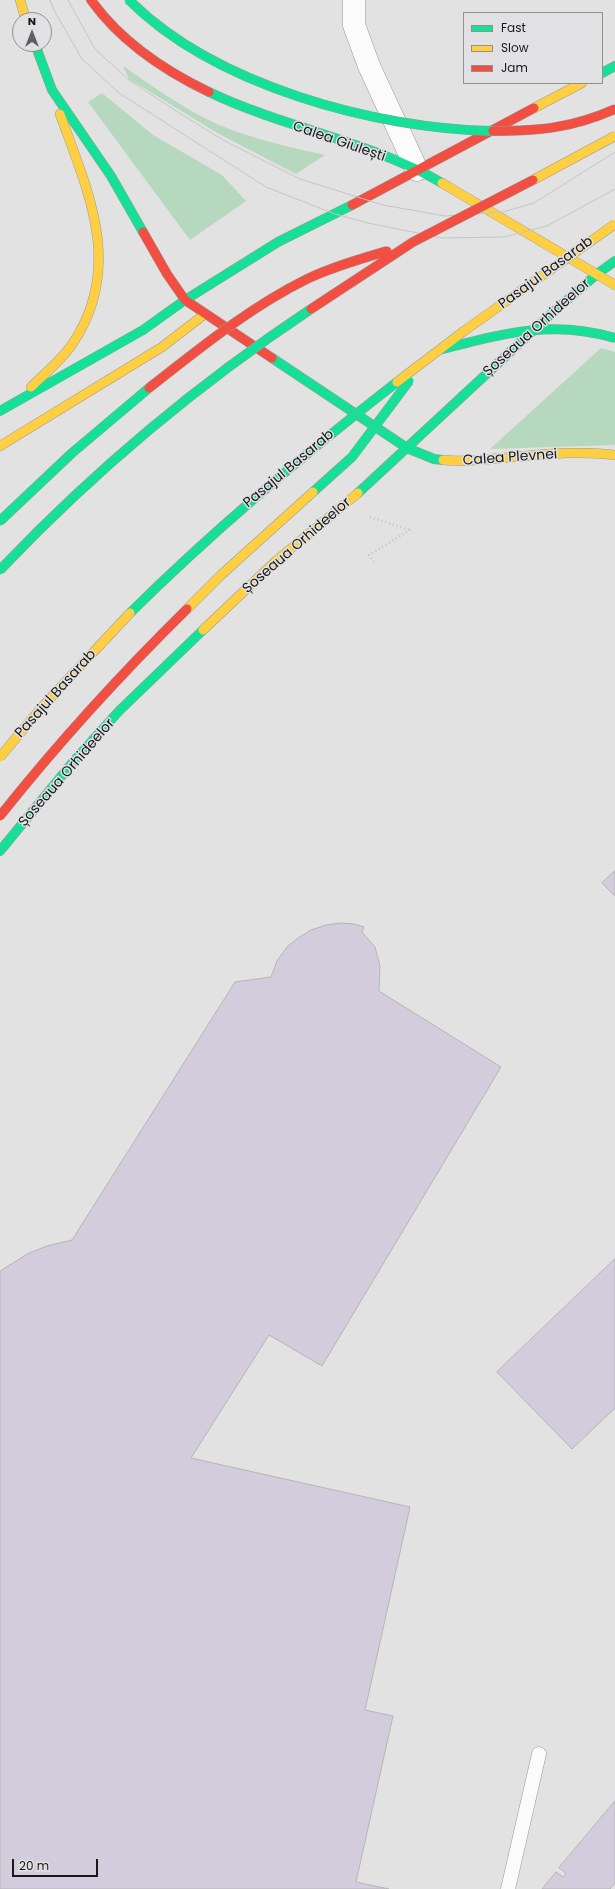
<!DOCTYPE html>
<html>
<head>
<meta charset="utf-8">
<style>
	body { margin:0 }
	#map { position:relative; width:615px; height:1889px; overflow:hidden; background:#e2e2e2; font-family:Poppins,sans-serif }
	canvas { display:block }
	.legend { position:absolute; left:463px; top:12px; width:140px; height:72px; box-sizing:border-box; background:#e1e1e3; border:1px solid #919192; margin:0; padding:5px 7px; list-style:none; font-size:12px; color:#181819 }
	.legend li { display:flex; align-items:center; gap:8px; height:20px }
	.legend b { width:20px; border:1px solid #919192 }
	.north { position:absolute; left:12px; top:12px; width:40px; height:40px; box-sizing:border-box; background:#e1e1e3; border:1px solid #919192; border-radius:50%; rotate:0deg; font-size:11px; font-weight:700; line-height:16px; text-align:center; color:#181819 }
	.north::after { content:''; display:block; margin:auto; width:14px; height:18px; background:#5f5f5f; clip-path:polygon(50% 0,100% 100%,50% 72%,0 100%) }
	.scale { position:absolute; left:12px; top:1859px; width:86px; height:18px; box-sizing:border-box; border:2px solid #181819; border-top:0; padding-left:5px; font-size:12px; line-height:14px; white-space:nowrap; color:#181819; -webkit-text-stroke:3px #e1e1e3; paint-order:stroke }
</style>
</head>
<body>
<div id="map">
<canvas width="615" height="1889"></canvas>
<ul class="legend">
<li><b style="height:5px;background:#16e098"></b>Fast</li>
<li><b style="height:5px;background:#ffcf43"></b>Slow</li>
<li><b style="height:5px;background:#f24e42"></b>Jam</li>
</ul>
<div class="north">N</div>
<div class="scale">20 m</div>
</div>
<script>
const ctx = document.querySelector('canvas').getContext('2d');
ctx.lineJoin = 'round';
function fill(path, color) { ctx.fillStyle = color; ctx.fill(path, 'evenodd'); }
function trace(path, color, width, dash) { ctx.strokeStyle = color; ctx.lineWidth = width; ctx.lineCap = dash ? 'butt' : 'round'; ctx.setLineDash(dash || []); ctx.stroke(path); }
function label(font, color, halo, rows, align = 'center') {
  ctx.font = font + ' Poppins,sans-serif'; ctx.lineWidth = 3; ctx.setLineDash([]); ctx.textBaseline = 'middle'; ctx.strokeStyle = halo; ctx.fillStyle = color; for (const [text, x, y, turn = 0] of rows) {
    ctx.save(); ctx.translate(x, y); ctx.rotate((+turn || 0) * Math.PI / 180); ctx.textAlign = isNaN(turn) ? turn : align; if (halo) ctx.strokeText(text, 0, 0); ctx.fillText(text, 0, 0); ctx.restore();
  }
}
const green = new Path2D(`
	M123 66C154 87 185 110 219 125 253 139 289 147 325 155L296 174 219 134 129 79Z
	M102 93 153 135 222 175 246 201 190 240 88 102Z
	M601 348 615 352V445L490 449Z`);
const building = new Path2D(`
	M615 871V896L602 883Z
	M341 923 354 924 364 927 362 932 375 947 380 966 379 991 501 1067 322 1366 269 1335 191 1458 410 1507 365 1710 393 1716 356 1882 389 1889H0V1271L29 1253 47 1246 72 1240 235 982 271 977 277 961 287 947 298 938 311 930 326 925Z
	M615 1259V1408L572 1449 497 1372Z
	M615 1801V1883L610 1889H542L556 1872 563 1877 566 1873 559 1868Z`);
const path = new Path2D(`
	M370 517 410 530
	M374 562 369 555 410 530`);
const lane = new Path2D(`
	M508 1889 539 1754`);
const street = new Path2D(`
	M354 0V25L369 66 417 170`);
const fast = new Path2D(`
	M35 44 52 90 111 176 143 232
	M602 73 615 66
	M209 92C284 128 370 141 442 183
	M272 358 407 448 434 459 443 460
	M0 411 143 330 185 300 278 242 352 205
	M358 493 550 315 597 274 615 261
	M0 851 73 762 119 711 203 630`);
const slow = new Path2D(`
	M20 0 26 20
	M534 108 582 83
	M442 183 615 285
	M31 387C45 373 62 360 73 343 124 266 88 192 60 114
	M0 446 162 347 205 314
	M443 460C463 462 482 460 501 458 539 455 578 450 615 455
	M203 630 277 560 358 493`);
const jam = new Path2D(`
	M91 0C121 42 163 70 209 92
	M352 205 534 108
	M143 232 167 274 185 300 272 358`);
const tram = new Path2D(`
	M50 0 55 12 82 59 119 93 266 187 335 214 368 223 442 238 504 237 547 226 615 189
	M68 0 95 49 129 80 173 109 223 140 300 179 383 205 445 216 503 212 534 203 615 152`);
const fastBridge = new Path2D(`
	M129 0C214 85 375 129 493 131
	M439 350C501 334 552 319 615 338
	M313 492 352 457 409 381
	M0 521 72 453 149 388
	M0 570C94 471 198 384 311 309
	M130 613C214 530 304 454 397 382`);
const slowBridge = new Path2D(`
	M533 180 615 136
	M397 382 464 331 615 224
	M187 609 221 575 313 492
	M0 757 42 707 130 613`);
const jamBridge = new Path2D(`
	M493 131C539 131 572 128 615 109
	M311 309 413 242 533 180
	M149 388C199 349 250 307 307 279 332 267 360 259 387 251
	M0 816C58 743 121 674 187 609`);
const streetNames = [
	["Calea Giulești",339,142,19],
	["Pasajul Basarab",546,273,-36],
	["Șoseaua Orhideelor",537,328,-42],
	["Calea Plevnei",510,458,-4],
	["Pasajul Basarab",289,469,-40],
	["Șoseaua Orhideelor",297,546,-41],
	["Pasajul Basarab",56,694,-48],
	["Șoseaua Orhideelor",67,773,-49]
];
fill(green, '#b6d8be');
fill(building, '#d2ccdc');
trace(building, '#b5b5b5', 1);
trace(lane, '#9b9b9b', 15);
trace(street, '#9b9b9b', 23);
trace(fast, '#9b9b9b', 10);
trace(slow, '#9b9b9b', 10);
trace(jam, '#9b9b9b', 10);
trace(path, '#c3c3c4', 2.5, [1, 3]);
trace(lane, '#fbfbfb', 14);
trace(street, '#fbfbfb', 22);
trace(fast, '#16e098', 9);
trace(slow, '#ffcf43', 9);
trace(jam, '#f24e42', 9);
trace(tram, '#c5c5c6', 1);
trace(fastBridge, '#9b9b9b', 10, []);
trace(slowBridge, '#9b9b9b', 10, []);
trace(jamBridge, '#9b9b9b', 10, []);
trace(fastBridge, '#16e098', 9);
trace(slowBridge, '#ffcf43', 9);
trace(jamBridge, '#f24e42', 9);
label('14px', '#181819', '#e1e1e3', streetNames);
</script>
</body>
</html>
